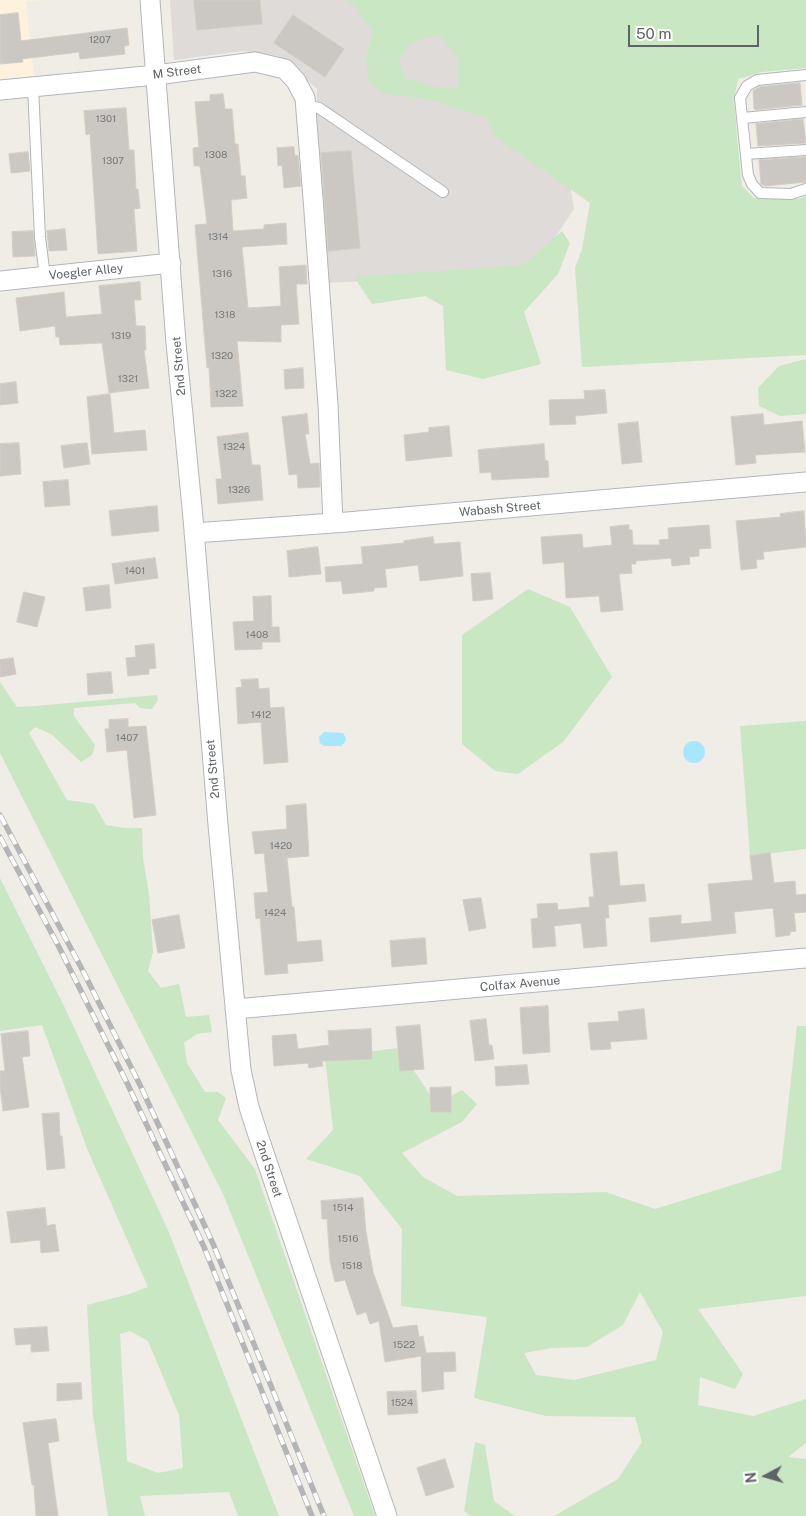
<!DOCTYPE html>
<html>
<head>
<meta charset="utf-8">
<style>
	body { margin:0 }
	#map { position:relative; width:806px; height:1516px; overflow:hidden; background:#f0ece6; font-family:"Public Sans",sans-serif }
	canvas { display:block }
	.north { position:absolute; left:741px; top:1451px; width:50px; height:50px; -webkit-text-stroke:4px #fff; paint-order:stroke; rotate:264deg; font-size:14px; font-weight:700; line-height:20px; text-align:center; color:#5e6366 }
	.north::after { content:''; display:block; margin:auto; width:18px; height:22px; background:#5e6366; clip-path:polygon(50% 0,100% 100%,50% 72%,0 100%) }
	.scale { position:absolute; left:628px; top:25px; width:131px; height:22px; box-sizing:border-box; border:2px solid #5e6366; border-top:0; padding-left:6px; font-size:15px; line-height:18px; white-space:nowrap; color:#5e6366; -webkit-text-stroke:4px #fff; paint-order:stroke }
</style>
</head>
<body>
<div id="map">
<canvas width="806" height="1516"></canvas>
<div class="north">N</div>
<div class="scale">50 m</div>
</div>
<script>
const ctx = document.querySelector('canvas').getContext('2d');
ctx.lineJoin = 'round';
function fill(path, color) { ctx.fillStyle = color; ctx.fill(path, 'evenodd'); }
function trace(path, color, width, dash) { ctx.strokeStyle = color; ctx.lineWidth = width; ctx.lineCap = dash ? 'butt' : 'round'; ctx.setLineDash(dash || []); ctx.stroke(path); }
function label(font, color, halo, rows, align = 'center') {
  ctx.font = font + ' "Public Sans",sans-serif'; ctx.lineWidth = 4; ctx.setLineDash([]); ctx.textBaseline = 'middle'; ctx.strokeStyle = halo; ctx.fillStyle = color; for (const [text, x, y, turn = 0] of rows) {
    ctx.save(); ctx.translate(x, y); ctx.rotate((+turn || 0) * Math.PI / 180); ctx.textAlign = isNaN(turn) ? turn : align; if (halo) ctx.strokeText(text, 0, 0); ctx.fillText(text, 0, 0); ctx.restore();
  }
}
const commercial = new Path2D(`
	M0 0H42L26 2 34 76 0 79Z`);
const industrial = new Path2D(`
	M170 0H462L551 66 574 209 532 272 326 283 314 147 317 89 279 56 243 51 174 60Z`);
const green = new Path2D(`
	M347 0H806V68L762 72 738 79 734 100 739 158 742 186 754 198 799 199 806 196V355L582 367 575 268 582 249 590 203 495 136 487 118 439 102 407 96 385 94 368 82 366 57 373 32 353 4ZM441 36 457 57 459 85 456 89 437 87 405 78 399 61C409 39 419 38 441 36Z
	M562 231 570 243 558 274 524 312 541 364 483 379 446 370 443 306 425 296 372 304 354 277 523 265Z
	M806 359V414L780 416 759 406 758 388 779 366Z
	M528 589 570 607 612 677 563 742 518 774 495 771 462 744V635Z
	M0 682 17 707 36 706 157 695 158 700 152 709 140 708 135 703 74 708V716L95 745 92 755 81 762 51 734 35 727 29 733 67 800 94 804 106 825 125 828H142L143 858 149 894 153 952 148 971 161 988 179 984 186 1017 209 1015 212 1032 197 1034 184 1043 187 1063 205 1092H218L226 1098 218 1120 255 1169 375 1516H354L223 1194 0 753Z
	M806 721V849L750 856 740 726Z
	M0 878 64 1006 168 1230 279 1516H238L229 1492 140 1496 145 1516H108L93 1415 87 1305 126 1295 148 1287 88 1151 42 1025 0 1031ZM130 1331 148 1341 179 1415 183 1468 158 1473 127 1461 120 1334Z
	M797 1026H806V1296L698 1309 743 1374 735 1389 700 1377 698 1405 753 1416 806 1399V1443L788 1457 806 1459V1516H554L618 1479 642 1442 635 1417 546 1416 474 1398 487 1317 401 1306 402 1229 360 1176 306 1159 333 1130 325 1057 399 1048 436 1104 462 1090 477 1104 462 1122 402 1153 423 1177 457 1196 606 1192 655 1209 781 1170ZM640 1292 663 1332 656 1360 574 1380 536 1375 524 1353 552 1348 587 1347 623 1325Z
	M475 1442 485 1445 494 1501 515 1516H470L464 1511Z`);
const water = new Path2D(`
	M324 732 343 733 346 738 345 742 341 746H324L320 743 319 737Z
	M683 752a11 11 0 1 1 22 0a11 11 0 1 1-22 0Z`);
const building = new Path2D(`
	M194 0H260L262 24 197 30Z
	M18 13 21 41 127 28 129 45 124 46 125 54 80 59 79 52 22 59 23 62 0 64V15Z
	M293 15 344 49 325 77 274 43Z
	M800 83 802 105 755 110 754 108 753 91 759 87Z
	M223 94 225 109H232L235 144H238L241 176H245L247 198 231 200 233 231 264 229V225L286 223 287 244 242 247 248 308 281 306 279 267 306 265 307 284H296L299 324 281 325V342L237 341 243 406 211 407 209 367 207 368 195 225 207 224 200 166H194L193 148 199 147 195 102 210 101V95Z
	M126 108 129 150H134L136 189H138L140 208 134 209 137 251 98 254 90 134 86 135 84 111Z
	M803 119 806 143 758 146 756 124Z
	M294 147 295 156 298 155 301 186 284 188 282 165 278 166 277 148Z
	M351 151 360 248 328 251 321 153Z
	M28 152 30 171 11 173 9 154Z
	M806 157V182L765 186 761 184 759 160Z
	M65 229 67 250 49 251 47 231Z
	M33 231 35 256 13 257 12 232Z
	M140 282 141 300H134L136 326H145L146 350H144L149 388 109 393 102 343 60 345 59 337H56L55 326 20 331 16 298 64 292 66 317 102 314 99 286Z
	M303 368 304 388 285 389 284 370Z
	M16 382 18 403 0 405V384Z
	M605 390 607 413 575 416 576 424 550 425 549 400 585 399 584 391Z
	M110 394 114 433 145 430 147 450 92 454 87 397Z
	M307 414 309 434H305L310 464 319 463 320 487 298 488 297 474 289 475 282 417Z
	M763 414 764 425 802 421 805 452 755 455 756 463 736 465 731 417Z
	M638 422 642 462 622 464 618 424Z
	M449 426 452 456 406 461 404 435 429 432V428Z
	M248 433 252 465H260L263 500 218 504 216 479H222L217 437Z
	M19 443 21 474 0 476V444Z
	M87 443 90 464 64 468 61 446Z
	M544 444 545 460 548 461 549 477 492 480 491 472 480 473 478 450Z
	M68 480 70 505 45 507 43 482Z
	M157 506 159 531 112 536 109 511Z
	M804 511 806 547 763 552 764 559 756 560 757 568 741 570 736 521 781 517 780 514Z
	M629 525V530H632L633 545H660L659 540 669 539 668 528 709 525 711 548 699 549V556L689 557 690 564 672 566 671 558 636 561V564H631L632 573 619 574 623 610 601 612 599 596 566 598 564 562 543 564 541 537 582 534 583 548 612 545 610 527Z
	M433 537 434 544 460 542 463 576 420 581 418 565 385 569 387 587 374 588V591L343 594 341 581 326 582 325 567 363 564 361 547 404 543V541Z
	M318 547 321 574 289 577 287 551Z
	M155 558 158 578 115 584 112 564Z
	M490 573 493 599 473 601 471 574Z
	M109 585 111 608 86 611 83 588Z
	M24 592 45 597 37 627 17 622Z
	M271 596 272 627H279L280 642H262V649L235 650 233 622 254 621 253 597Z
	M154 644 156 668 149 669V674L128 676 126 658 136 657 135 646Z
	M13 658 16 674 0 677V660Z
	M111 672 113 693 88 695 87 674Z
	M258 679 259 689 269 688 270 708 284 707 288 762 264 764 261 722 238 724 236 688 242 687 241 680Z
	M128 719V727L146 726 156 815 134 818 127 750 107 752 105 729H109V720Z
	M306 804 309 856 287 858 292 907H294L297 942 321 940 323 961 287 964 288 973 265 975 260 918 256 919 254 893 268 892 264 853 255 854 252 832 287 829 286 806Z
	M617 852 620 886 644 884 646 901 608 905 609 918H605L607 946 584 948 581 923 554 926 556 946 533 948 531 919 538 918 537 904 557 903 558 910 590 907 589 897H594L590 854Z
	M770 853 774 883 795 881 796 895 806 894V912L794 913 796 931 790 932V935L776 937 773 908 734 912 736 933 651 942 649 918 681 915V924L712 921 708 884 753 880 750 856Z
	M481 898 486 928 469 931 463 900Z
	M179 915 185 948 158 953 152 920Z
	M425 938 427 964 392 967 390 941Z
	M548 1006 550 1052 523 1054 520 1008Z
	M644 1009 647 1039 610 1042 611 1049 591 1050 588 1023 619 1021 618 1012Z
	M486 1019 489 1045H492L494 1059 475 1061 470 1021Z
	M420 1025 424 1069 400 1071 396 1027Z
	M371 1029 372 1059 322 1061 323 1066 309 1068 308 1063 274 1066 272 1036 296 1034 298 1049 329 1045 328 1031Z
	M28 1031 30 1056 22 1057 29 1107 3 1111 0 1086V1071H5L1 1034Z
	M527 1065 529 1084 496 1086 495 1067Z
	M451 1087V1112H431L430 1088Z
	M59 1113 60 1136H62L65 1168 47 1170 42 1114Z
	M363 1198 366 1232 373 1272 393 1328 417 1325 419 1337 423 1336 426 1353 455 1352 456 1371 443 1372 444 1389 422 1392 421 1356 385 1362 379 1321 370 1324 366 1312 357 1315 345 1280 335 1282 330 1261 327 1219H322L321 1201Z
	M45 1208 47 1226 55 1224 59 1251 41 1253 40 1240 11 1243 7 1212Z
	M47 1327 49 1351 31 1352V1344L16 1345 14 1329Z
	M81 1383 82 1399 57 1401V1384Z
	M416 1391 418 1413 388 1415 387 1392Z
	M56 1419 59 1441 48 1443 58 1516H36L34 1485H32L23 1423Z
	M445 1459 454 1487 426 1496 417 1468Z`);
const service = new Path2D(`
	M806 75 757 80 747 86 740 98 748 175 752 184 760 193 791 194 806 189
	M33 87 40 237 45 277
	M305 105 319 108 443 192
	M743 118 806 112
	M746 154 806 150`);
const minor = new Path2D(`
	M150 0 176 343 193 518 218 825 241 1070 249 1107 259 1138 387 1516
	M0 90 156 75 255 62 285 69 296 81 305 98 313 198 328 405 333 523
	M0 281 171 263
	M194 533 347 522 806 482
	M235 1009 806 958`);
const rail = new Path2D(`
	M0 815 84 973 141 1087 214 1246 324 1516
	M0 837 59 947 128 1085 204 1247 312 1516`);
const numberNames = [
	["1207",100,40],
	["1301",106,119],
	["1308",216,155],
	["1307",113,161],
	["1314",218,237],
	["1316",222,274],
	["1318",225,315],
	["1319",121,336],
	["1320",222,356],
	["1321",128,379],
	["1322",226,394],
	["1324",234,447],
	["1326",239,490],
	["1401",135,571],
	["1408",257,635],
	["1412",261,715],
	["1407",127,738],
	["1420",281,846],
	["1424",275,913],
	["1514",343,1208],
	["1516",348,1239],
	["1518",352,1266],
	["1522",404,1345],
	["1524",402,1403]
];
const streetNames = [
	["M Street",177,72,-7],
	["Voegler Alley",86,272,-6],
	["2nd Street",179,366,-95],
	["Wabash Street",500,509,-5],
	["2nd Street",213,769,-95],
	["Colfax Avenue",520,984,-5],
	["2nd Street",269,1169,72]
];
fill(commercial, '#fef1dd');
fill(industrial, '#dfdbd8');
fill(green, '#c9e7c3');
fill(water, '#a8e6fe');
fill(building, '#cbc7c2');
trace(building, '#d5cdc4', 1);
trace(service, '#b3b7ba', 12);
trace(minor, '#b3b7ba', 21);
trace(service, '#fff', 10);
trace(minor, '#fff', 19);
trace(rail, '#b4b5b6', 5.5);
trace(rail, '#fff', 4, [11]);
label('10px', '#797c7d', null, numberNames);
label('12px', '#5e6366', '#fff', streetNames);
</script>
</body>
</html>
